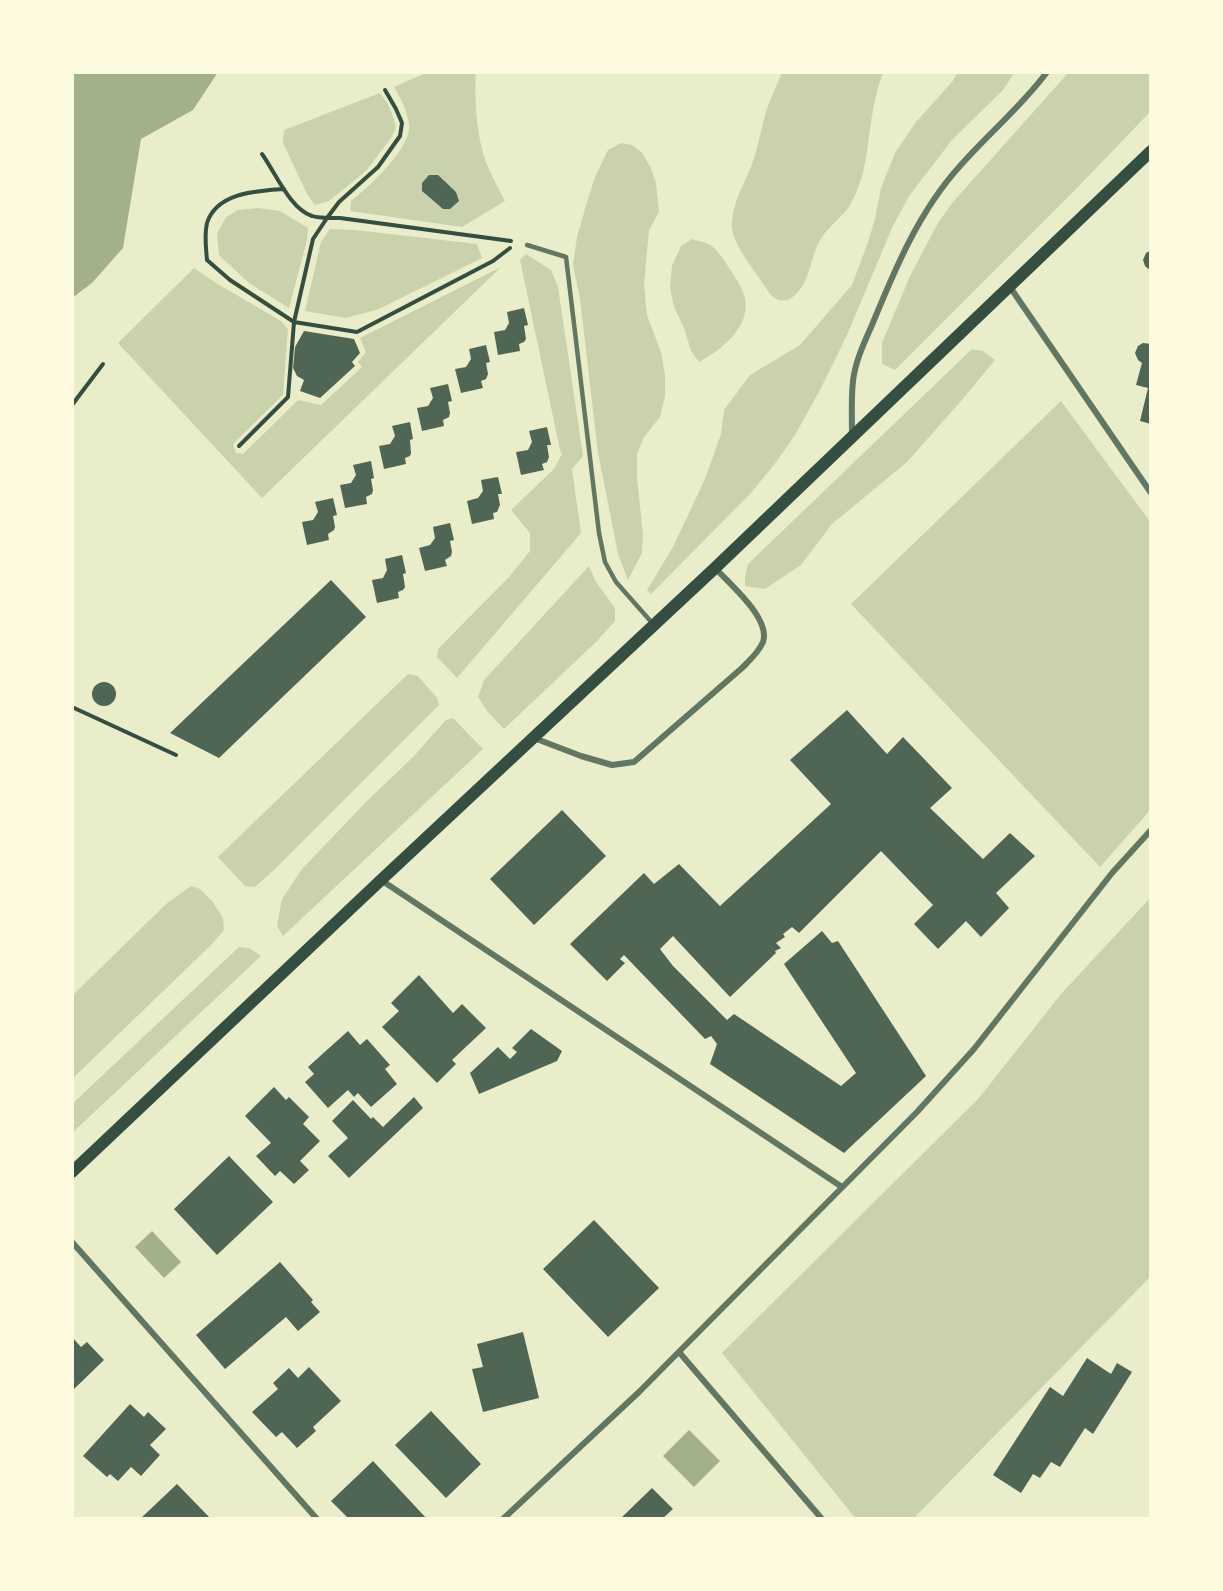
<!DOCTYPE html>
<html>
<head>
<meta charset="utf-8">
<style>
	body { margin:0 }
	#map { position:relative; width:1223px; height:1591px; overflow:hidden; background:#e9edc9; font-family:Overpass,sans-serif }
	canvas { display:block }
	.frame { position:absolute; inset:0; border:74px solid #fefae0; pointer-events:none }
</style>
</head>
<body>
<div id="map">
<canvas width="1223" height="1591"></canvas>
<div class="frame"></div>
</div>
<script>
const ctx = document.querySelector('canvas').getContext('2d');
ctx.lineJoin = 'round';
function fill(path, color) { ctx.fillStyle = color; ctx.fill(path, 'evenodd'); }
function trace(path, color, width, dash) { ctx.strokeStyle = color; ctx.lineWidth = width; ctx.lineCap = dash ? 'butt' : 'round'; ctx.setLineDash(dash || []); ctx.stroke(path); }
const green = new Path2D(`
	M428 72H476C474 100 477 141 488 167 493 178 499 190 505 201L462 227 350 211 351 201C368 188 411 148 409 126 408 111 401 99 394 87Z
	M782 72H883C878 87 874 101 872 116 868 139 867 166 858 188 854 197 850 208 842 215 832 226 827 228 819 242 810 260 810 282 794 296 785 304 774 301 768 291 758 275 733 245 732 228 731 206 743 186 751 167 757 151 760 135 764 119 768 103 776 88 782 72Z
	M958 72H1015L1003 90 952 140 909 196 892 228 847 335 820 390 795 435 777 461 751 493 651 594 647 590 673 547 705 479 721 434 724 410 750 375 800 345 852 285 867 245 875 219 881 188 895 153 916 122 952 82Z
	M1069 72H1151V111L1076 189 895 370 882 364V343L910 276 938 223 952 203Z
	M380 93 388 104 394 119 396 128 391 138 366 171 329 201 315 205 307 194 283 143 284 130Z
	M621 143 632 145 642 153 651 168 656 183 659 212 649 230 644 285 647 315 661 352 665 375V396L660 417 644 437 637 454V478L643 535 642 553 628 580 618 554 598 453 580 299 573 265 577 237 587 202 595 177 608 150Z
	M258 208 280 211 308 228 307 240 289 308 249 283 219 255 217 234 226 217 238 210Z
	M330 229 355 230 477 244 482 258 379 309 346 318 305 311 321 242Z
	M692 239C698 241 708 243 713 247 721 254 727 265 733 274 738 282 743 289 745 299 751 327 720 351 699 362L691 351 684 328 674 307 670 287 672 266 681 246Z
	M526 254 551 270 558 287 583 456 572 469 581 533 457 678 437 657 438 649 509 577 530 551V533L511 510 554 469 562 454 560 450 520 260Z
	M501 267 262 498 118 343 194 268 216 283 281 321 288 329 283 395 233 444 236 453 243 454 298 400 321 405 362 367 358 362 366 352 360 338Z
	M972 349 983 351 995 360 961 401 907 462 832 524 801 565 765 589 745 586V577L748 564Z
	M1061 401 1151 523V809L1100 867 851 604Z
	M589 566 596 582 615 608V621L596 642 504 729 487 711 478 697 484 680Z
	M408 674 418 676 437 698 439 705 275 869 255 887 245 886 218 857Z
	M453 718 483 749 283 936 277 926 282 899 302 869 367 801 413 757 446 720Z
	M191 886 200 889 212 901 223 918 224 930 212 944 72 1079V996L166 904Z
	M1151 897V1276L913 1519H856L722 1353 979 1098 1061 994Z
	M239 947 249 948 261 956 72 1133V1104Z`);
const water = new Path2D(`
	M72 72H218L193 110 141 139 123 248 92 283 72 298Z
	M152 1231 181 1262 164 1278 135 1247Z
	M689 1430 720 1461 694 1487 663 1456Z`);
const building = new Path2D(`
	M429 175H438L456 192 459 201 450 209H443L422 191V183Z
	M1151 250V271L1145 266 1143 260 1146 253Z
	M524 308 528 325 524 326 526 339 524 342 519 344 520 351 498 355 494 332 505 330 509 323 507 312Z
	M304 331 354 339 360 353 352 362 355 366 320 398 300 391 304 380 297 376 293 368 295 347Z
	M1143 343 1151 344V424L1140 421 1148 388 1136 385 1142 363 1138 360 1135 353 1138 346Z
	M486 345 490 362 486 363 488 374 486 379 481 381 483 388 461 393 455 369 466 367 471 359 469 349Z
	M448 384 452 401 448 402 450 413 449 417 443 420 444 426 422 431 417 408 428 406 433 398 430 388Z
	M410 422 413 439 410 440 411 453 410 456 405 458 406 464 384 469 379 446 390 444 395 436 392 426Z
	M547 427 551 445H547L549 457 547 462 542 464 544 470 521 475 516 452 528 450 532 442 529 431Z
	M371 461 374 478 371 479 373 490 372 494 366 497 367 504 345 508 340 485 351 483 356 475 353 465Z
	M498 477 502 494H498L500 505 497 512 493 513 494 519 472 524 467 501 478 498 483 491 481 480Z
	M333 498 337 515 333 516 335 527 334 530 328 534 329 540 307 545 302 522 313 520 318 512 315 502Z
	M450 523 454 540 450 541 452 552 451 556 445 560 447 566 425 571 419 548 430 545 435 538 433 527Z
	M402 555 406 573 403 574 405 587 403 590 398 592 399 598 377 603 372 580 383 578 387 570 385 559Z
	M331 580 366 617 219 758 170 733Z
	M92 694a12 12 0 1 1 24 0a12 12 0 1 1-24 0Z
	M847 710 887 754 903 737 952 788 930 808 983 859 1010 833 1035 856 996 893 1009 908 981 937 966 921 938 949 914 924 933 905 881 851 799 933 792 927 783 934 785 937 776 943 781 948 775 951 776 953 730 997 673 936 660 949 673 966 727 1020 734 1014 841 1086 856 1073 784 964 822 931 832 943 838 941 926 1076 844 1153 710 1064 717 1044 711 1036 705 1039 624 955 620 959 625 963 607 981 570 944 644 873 654 884 679 864 720 906 831 804 790 760Z
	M562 810 606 856 534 925 490 879Z
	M419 975 453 1013 462 1004 486 1028 452 1060 456 1064 437 1083 382 1027 399 1011 391 1003Z
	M531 1029 562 1051 557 1061 479 1094 470 1073 498 1047 510 1059 517 1052 512 1048Z
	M348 1031 360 1045 367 1039 390 1065 385 1069 397 1084 371 1107 358 1093 354 1097 348 1090 328 1108 305 1082 314 1074 308 1067Z
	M274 1087 286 1100 289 1097 309 1117 303 1124 320 1141 300 1161 309 1170 294 1184 280 1171 275 1176 256 1156 271 1143 245 1116Z
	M414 1097 423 1108 349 1178 328 1156 348 1138 332 1121 353 1100 371 1119 373 1117 383 1127Z
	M229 1156 273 1202 217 1255 174 1209Z
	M594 1220 659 1288 608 1337 543 1269Z
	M280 1262 313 1300 311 1302 320 1312 298 1331 286 1317 225 1369 196 1335Z
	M523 1332 539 1398 483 1412 472 1369 483 1367 477 1344Z
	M72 1337 81 1347 87 1342 104 1360 72 1391Z
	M1087 1358 1111 1374 1117 1363 1132 1372 1093 1434 1085 1428 1060 1467 1051 1462 1040 1478 1033 1474 1021 1493 993 1475 1050 1387 1063 1396Z
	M309 1367 341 1401 313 1427 316 1431 297 1448 282 1432 276 1437 252 1412 278 1389 273 1383 289 1368 298 1378Z
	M130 1404 144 1417 148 1412 166 1429 150 1445 160 1455 141 1476 131 1467 118 1481 110 1474 107 1477 83 1456Z
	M431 1411 481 1464 446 1498 395 1445Z
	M373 1461 427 1519H349L331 1501Z
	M177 1484 211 1519H140Z
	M652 1488 673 1509 662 1519H620Z`);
const path = new Path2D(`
	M262 154C275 172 290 209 312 216 317 218 322 217 327 218L339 202 378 167 400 136 402 123 396 109 385 90
	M284 189C258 191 217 192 207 223 204 235 206 248 207 260L230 280 294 322 357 332 493 261 510 248
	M72 405 103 364
	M239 446 288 397 294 322 313 239 327 218H340L511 241
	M72 707 176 755`);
const service = new Path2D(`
	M527 245 566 257 599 533 605 562 616 582 654 625`);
const minor = new Path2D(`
	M1010 287 1151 493
	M852 436C852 418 851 399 853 381 855 362 864 343 872 325 895 269 919 211 960 166 988 134 1022 106 1047 72
	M534 738 581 756 612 765 634 762 742 668C750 660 759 652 763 642 771 619 730 584 715 568
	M381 880 842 1187
	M72 1242 317 1519
	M679 1352 822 1519
	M503 1519 639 1392 917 1112 974 1049 1112 873 1151 830`);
const secondary = new Path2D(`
	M72 1172 381 880 715 568 1151 151`);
fill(green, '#cad2ad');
fill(water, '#a3b18a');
fill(building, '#4f6655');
trace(path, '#344e41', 4);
trace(service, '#617663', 4.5);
trace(minor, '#617663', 6);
trace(secondary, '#344e41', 12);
</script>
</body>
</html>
